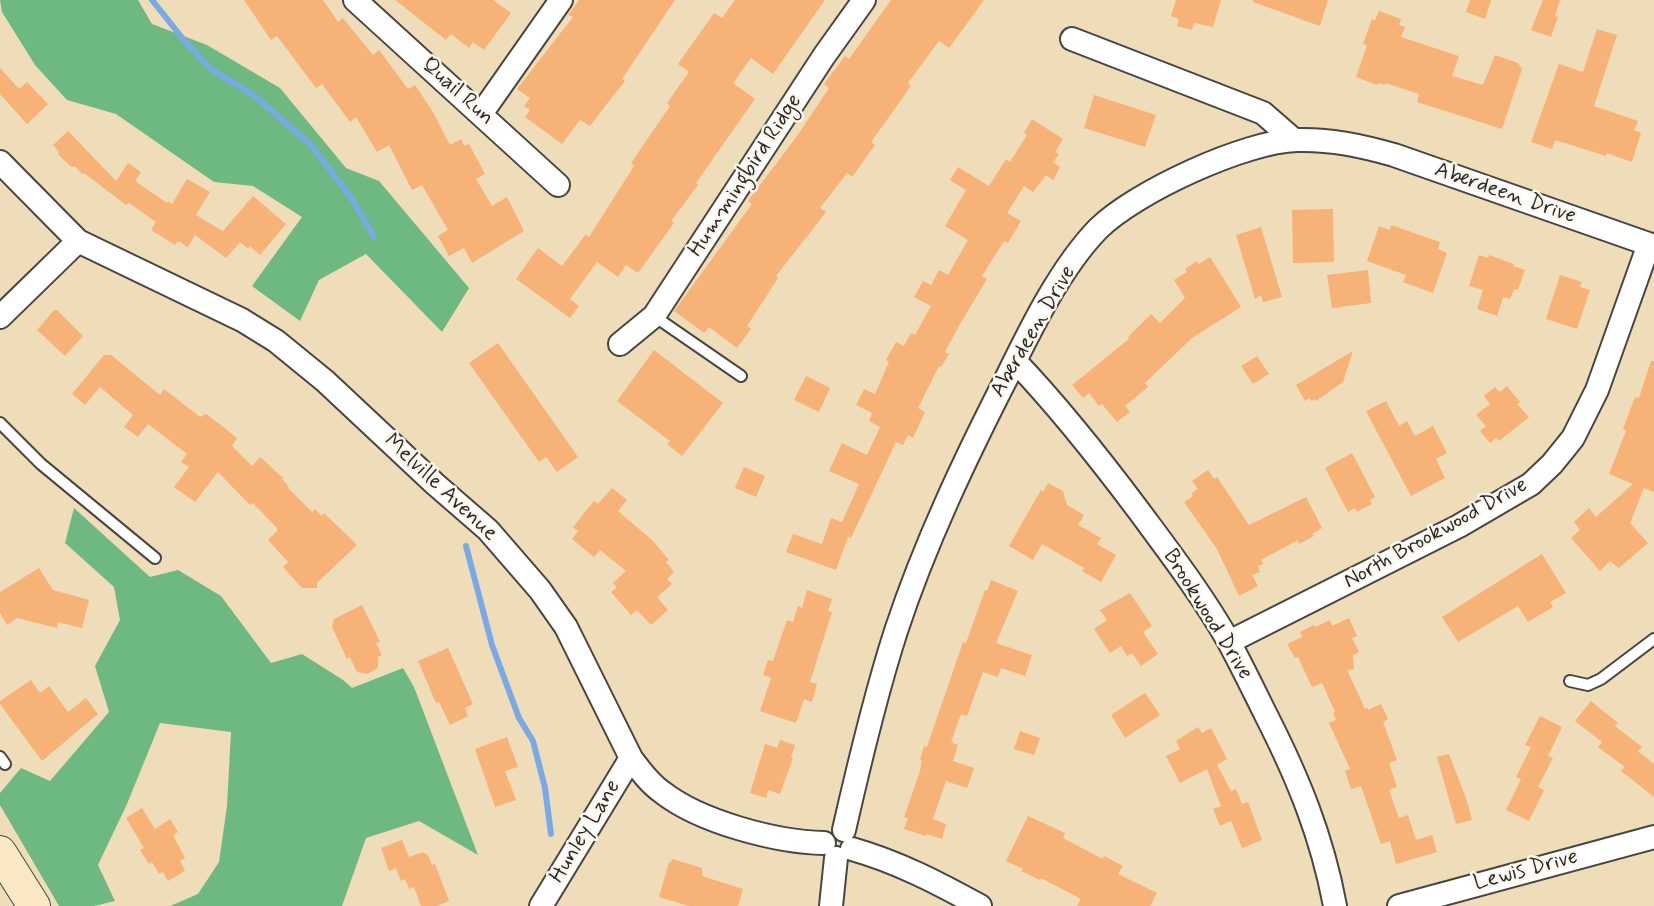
<!DOCTYPE html>
<html>
<head>
<meta charset="utf-8">
<style>
	body { margin:0 }
	canvas { display:block; background:#efdcb9 }
</style>
</head>
<body>
<canvas width="1654" height="906"></canvas>
<script>
const ctx = document.querySelector('canvas').getContext('2d');
ctx.lineJoin = 'round';
function fill(path, color) { ctx.fillStyle = color; ctx.fill(path, 'evenodd'); }
function trace(path, color, width, dash) { ctx.strokeStyle = color; ctx.lineWidth = width; ctx.lineCap = dash ? 'butt' : 'round'; ctx.setLineDash(dash || []); ctx.stroke(path); }
function label(font, color, halo, rows, align = 'center') {
  ctx.font = font + ' Mynerve,sans-serif'; ctx.lineWidth = 5; ctx.setLineDash([]); ctx.textBaseline = 'middle'; ctx.strokeStyle = halo; ctx.fillStyle = color; for (const [text, x, y, turn = 0] of rows) {
    ctx.save(); ctx.translate(x, y); ctx.rotate((+turn || 0) * Math.PI / 180); ctx.textAlign = isNaN(turn) ? turn : align; if (halo) ctx.strokeText(text, 0, 0); ctx.fillText(text, 0, 0); ctx.restore();
  }
}
const forest = new Path2D(`
	M0 0H138L152 24 207 45 280 88 346 168 379 181 469 288 442 332 366 254 319 280 300 321 252 286 302 217 253 186 214 182 116 114 67 100 35 65 2 12Z
	M74 508 150 577 178 570 221 596 271 663 302 654 343 680 352 688 403 668 414 687 478 855 419 821 366 838 342 906H170L198 894 219 862 227 806 231 732 160 723 127 804 98 865 115 901 94 906H59L0 805V793L21 768 50 781 109 712 95 666 120 620 114 587 65 543Z`);
const stream = new Path2D(`
	M152 0 183 39 211 69 256 97 311 145 352 199 374 237
	M466 546 492 645 519 718 533 741 545 788 551 834`);
const building = new Path2D(`
	M244 0H323L338 22 343 18 373 55 379 50 408 89 415 85 433 112 450 145 461 139 464 146 469 144 485 174 476 179 492 206 507 197 524 231 472 263 464 248 449 256 438 236 448 230 422 185 412 190 389 145 377 152 356 117 350 122 322 84 316 88 277 36 271 40Z
	M395 0H493L511 13 484 50 473 42 469 48 451 34 446 40Z
	M579 0H675L622 79 625 81 606 105 590 126 580 120 562 144 525 117 530 110 524 106 530 98 517 89 573 17 568 15Z
	M735 0H825L773 74 751 58 733 83 755 99 696 183 698 185 671 221 674 223 638 273 626 265 618 277 597 262 570 299 579 306 570 318 516 279 538 248 562 266 586 234 589 237 634 166 631 163 670 106 667 103 689 72 678 64 714 13 722 18Z
	M891 0H984L949 48 939 41 908 83 911 86 871 142 875 145 852 177 847 173 820 208 826 212 776 276 778 278 747 326 751 329 737 348 709 327 704 333 674 311 752 204 748 201 797 136 829 88 824 84 845 56 849 59Z
	M1176 0H1221L1213 27 1194 23 1192 30 1177 26 1179 19 1171 16Z
	M1253 0H1328L1320 26 1253 2Z
	M1470 0H1491L1485 19 1466 12Z
	M1543 0H1560L1555 16 1558 17 1551 37 1531 30Z
	M1379 11 1401 19 1399 25 1405 27 1401 37 1459 56 1452 76 1483 85 1495 55 1518 63 1522 69 1502 129 1417 102 1419 94 1385 83V85L1378 83 1377 85 1356 77 1367 45 1363 44 1372 19 1375 20Z
	M1597 29 1617 35 1594 106 1638 121 1634 130 1641 133 1632 162 1607 153 1606 156 1555 140 1552 149 1531 142 1559 64 1583 72Z
	M0 68 19 89 27 82 48 104 27 124 0 94Z
	M1094 95 1156 115 1145 147 1084 128Z
	M1032 119 1063 139 1055 152 1059 154 1053 162 1060 167 1053 180 1046 175 1033 192 1024 186 1007 213 1021 221 1008 243 1004 241 982 276 987 279 960 324 945 352 949 354 941 367 939 366 918 408 925 412 913 438 908 435 903 445 896 442 851 538 848 537 836 570 786 552 793 534 822 544 831 518 842 522 859 484 829 471 842 443 867 455 880 427 869 421 872 413 856 405 864 389 875 394 889 362 886 360 896 342 904 346 911 333 915 335 931 306 914 297 923 281 931 285 939 270 948 275 968 240 945 226 966 190 950 180 958 167 989 186 1006 159 1010 162 1027 135 1024 133Z
	M68 131 116 181 128 163 141 172 135 181 167 203 168 201 172 204 187 179 210 192 196 215 223 231 253 196 286 224 260 255 250 246 248 249 240 242 226 258 195 235 188 247 178 241 175 245 151 230 156 222 129 203 126 205 84 173 82 174 75 166 73 167 70 166 58 154 59 152 53 145Z
	M1333 209 1334 262 1293 263 1292 210Z
	M1391 225 1440 242 1438 249 1447 253 1433 293 1403 282 1406 275 1367 261 1379 226 1390 230Z
	M1261 227 1282 297 1263 302 1261 295 1255 299 1236 235Z
	M1479 255 1488 258 1489 255 1514 264 1513 266 1525 270 1518 290 1514 289 1510 299 1503 297 1497 316 1477 309 1483 290 1469 286Z
	M1210 257 1241 307 1192 338 1145 383 1148 387 1125 406 1130 412 1117 422 1102 404 1099 406 1089 393 1083 398 1072 385 1129 339 1128 337 1151 314 1160 323 1185 298 1174 280 1187 272 1185 269 1197 261 1199 264Z
	M1368 270 1371 303 1332 308 1327 275Z
	M1560 275 1582 282 1580 287 1590 290 1577 329 1546 319Z
	M54 310H57L83 336 65 356 37 330Z
	M498 343 578 457 557 472 546 457 539 462 469 363Z
	M654 350 723 403 682 456 667 444 670 441 617 401Z
	M1353 351 1343 382 1316 401 1315 399 1312 401 1309 398 1305 401 1296 385Z
	M104 355H111L160 395 164 389 200 417 206 414 222 426 237 438 232 446 252 466 260 457 283 478 282 479 289 487 288 488 312 512 315 509 322 516 324 513 357 545 317 583V588H302L283 567 288 562 268 540 277 531V528L253 503 250 505 218 472 195 502 174 487 189 467 181 462 187 454 148 424 138 437 124 427 133 415 100 387 85 405 72 394Z
	M1257 356 1269 374 1253 384 1241 366Z
	M1651 361H1654V492L1644 488 1630 523 1648 543 1619 568 1610 561 1600 571 1571 538 1580 530 1574 522 1589 508 1596 517 1633 484 1609 474 1626 431 1623 429 1635 397 1639 398Z
	M806 376 830 388 819 412 794 400Z
	M1507 386 1520 402 1517 404 1529 417 1499 441 1496 438 1490 443 1480 431 1486 426 1476 415 1490 404 1484 396 1495 387 1500 392Z
	M1386 401 1399 426 1407 421 1415 436 1433 426 1447 453 1436 459 1445 478 1411 496 1366 411Z
	M1352 453 1375 497 1370 500 1372 504 1357 512 1355 508 1348 512 1325 468Z
	M744 467 765 476 756 497 735 488Z
	M1208 470 1214 479 1217 477 1249 525 1306 497 1322 528 1312 534 1314 536 1299 544 1298 540 1261 560 1263 564 1258 566 1260 572 1252 575 1258 586 1239 596 1217 549 1184 502 1193 496 1192 493 1198 489 1192 481Z
	M1048 483 1063 491 1067 505 1084 515 1078 525 1101 538 1097 544 1116 555 1101 582 1082 571 1084 568 1042 544 1033 560 1009 546 1041 490 1043 492Z
	M612 488 627 500 618 511 652 540 669 560 666 562 674 572 667 579 672 584 657 597 668 610 651 625 637 610 631 615 611 592 617 588 613 583 626 571 600 550 594 557 572 539 578 531 573 527 594 501 598 504Z
	M1542 554 1566 593 1550 602 1553 607 1528 622 1518 606 1458 642 1442 617Z
	M39 568 53 590 89 600 82 628 58 622 57 628 17 618 7 625 0 613V592Z
	M991 580 1018 591 996 643 1032 655 1025 676 1001 668 998 677 983 672 967 716 961 714 951 742 958 745 953 761 974 768 967 788 946 781 933 819 946 824 942 839 927 834 926 836 904 829 908 818 904 817 919 774 922 761 920 760 924 746 927 747 963 642 966 643 985 590 987 591Z
	M807 590 832 599 828 611 832 612 810 682 817 684 812 702 804 699 796 723 760 711 771 678 763 675 768 660 773 661 787 620 793 622 798 606 802 608Z
	M1130 593 1152 626 1143 632 1158 654 1141 666 1132 653 1127 656 1121 646 1110 653 1094 629 1107 620 1100 610Z
	M362 605 380 642 376 643 382 655 378 657V668L367 674 357 672 350 657 347 659 332 627 334 619Z
	M1349 618 1357 636 1352 638 1359 652 1353 655 1354 669 1347 670 1365 709 1368 708V710L1381 704 1388 719 1383 722 1397 760 1389 763 1397 787 1389 790 1399 818 1408 815 1416 840 1432 835 1437 852 1396 864 1390 841 1381 844 1361 786 1351 789 1345 771 1350 769 1329 723 1336 720 1333 713 1335 712 1322 683 1312 687 1298 657 1295 658 1287 644 1302 637 1300 632 1314 625 1315 627 1330 620 1332 626Z
	M448 648 473 704 465 708 468 716 450 725 439 702 436 703 418 661Z
	M31 680 40 693 49 686 68 712 86 698 98 714 42 761 0 704V701Z
	M1145 693 1160 715 1125 738 1111 715Z
	M1591 701 1618 723 1615 726 1642 747 1638 751 1654 764V797L1621 771 1625 767 1598 747 1602 742 1575 721Z
	M1540 716 1562 727 1548 756 1553 758 1538 787 1544 790 1529 821 1506 810 1521 779 1516 777 1531 747 1525 745Z
	M1198 727 1202 733 1211 728 1227 759 1217 765 1231 791 1236 789 1242 804 1248 802 1262 840 1242 848 1231 821 1220 826 1213 809 1221 806 1207 769 1180 783 1166 756 1180 749 1176 741Z
	M1020 731 1040 738 1034 755 1014 749Z
	M507 737 518 767 505 771 516 800 495 807 475 749Z
	M780 740 795 745 791 757 793 758 780 794 768 790 766 798 750 793 765 744 777 748Z
	M1449 754 1466 798 1472 820 1456 824 1437 757Z
	M142 808 155 829 170 819 178 832 173 835 185 858 180 861 185 871 168 881 163 872 159 874 152 862 149 864 140 850 144 848 126 818Z
	M1028 816 1065 833 1063 838 1103 859 1104 856 1123 866 1118 874 1157 893 1150 906H1077L1081 899 1041 878 1040 880 1021 871 1023 869 1006 861Z
	M402 840 409 857 423 852 428 855 432 865 435 864 449 901 436 906H421L414 887 409 889 405 879 401 881 396 868 389 871 381 848Z
	M672 859 702 868V876L743 889 738 906H689L659 897 669 862 671 863Z`);
const lane = new Path2D(`
	M654 316 741 376
	M0 423 41 464 155 558
	M1570 681 1588 685 1601 679 1654 639
	M0 757 5 764`);
const street = new Path2D(`
	M355 0 558 185
	M1072 39 1263 113 1294 140
	M481 114 561 0
	M0 162 78 241 242 320 276 341 325 381 435 484 488 530 540 590 566 627 631 758C640 770 649 783 662 792 700 822 776 842 824 843
	M0 317 78 241
	M620 344 654 316 824 56 864 0
	M1015 361C1060 408 1100 459 1139 511 1170 553 1203 596 1229 642 1242 666 1254 691 1266 715 1298 778 1322 836 1335 906
	M1229 642 1459 526 1531 484 1552 464 1573 438 1597 390 1649 244
	M844 830C859 764 875 696 896 631 925 543 966 457 1008 375 1031 328 1061 267 1098 229 1135 192 1246 141 1297 140 1331 139 1362 146 1394 155L1654 246
	M852 849C898 862 938 883 980 906
	M541 906 631 758
	M831 906 836 858
	M1399 906 1654 837`);
const secondary = new Path2D(`
	M0 852 34 906`);
const streetNames = [
	["Quail Run",457,92,42],
	["Hummingbird Ridge",746,176,-57],
	["Aberdeen Drive",1505,194,19],
	["Aberdeen Drive",1034,332,-60],
	["Melville Avenue",440,488,43],
	["North Brookwood Drive",1436,534,-29],
	["Brookwood Drive",1207,615,58],
	["Hunley Lane",586,832,-59],
	["Lewis Drive",1526,871,-15]
];
fill(forest, '#6eb981');
trace(stream, '#7aaae5', 6);
fill(building, '#f6b277');
trace(lane, '#484640', 14);
trace(street, '#484640', 26);
trace(secondary, '#484640', 34);
trace(lane, '#fff', 10);
trace(street, '#fff', 22);
trace(secondary, '#fae7c3', 32);
label('22px', '#2b2b2b', '#fbf7ec', streetNames);
</script>
</body>
</html>
